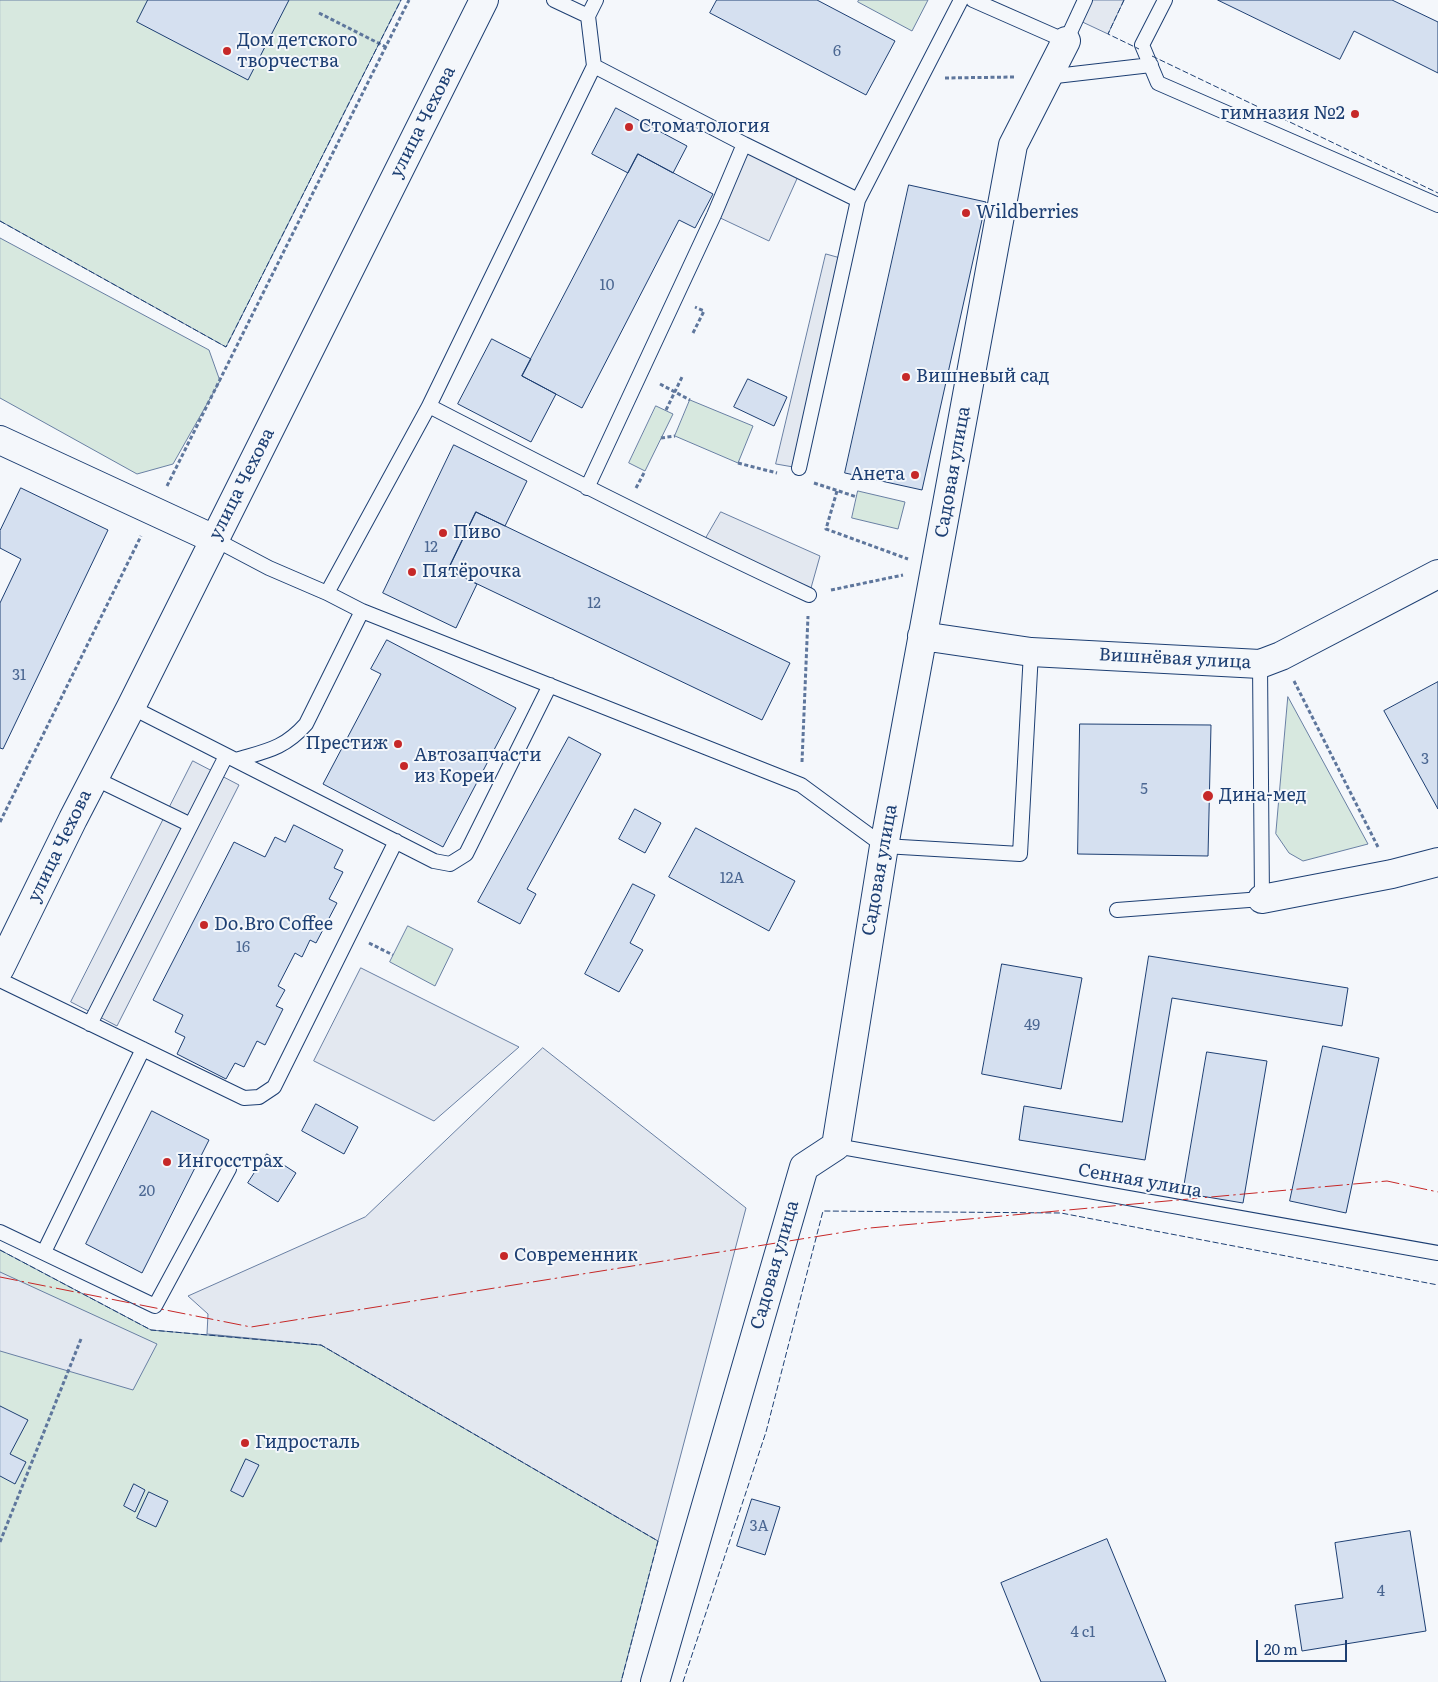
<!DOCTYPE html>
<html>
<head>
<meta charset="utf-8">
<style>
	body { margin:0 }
	#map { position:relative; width:1438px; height:1682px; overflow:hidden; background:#f4f7fb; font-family:Literata,serif }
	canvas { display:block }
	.scale { position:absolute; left:1256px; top:1640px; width:91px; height:22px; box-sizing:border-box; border:2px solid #1d3f73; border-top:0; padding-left:6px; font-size:15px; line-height:18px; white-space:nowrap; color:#1d3f73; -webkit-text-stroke:4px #f4f7fb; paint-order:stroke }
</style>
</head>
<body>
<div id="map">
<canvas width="1438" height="1682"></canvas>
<div class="scale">20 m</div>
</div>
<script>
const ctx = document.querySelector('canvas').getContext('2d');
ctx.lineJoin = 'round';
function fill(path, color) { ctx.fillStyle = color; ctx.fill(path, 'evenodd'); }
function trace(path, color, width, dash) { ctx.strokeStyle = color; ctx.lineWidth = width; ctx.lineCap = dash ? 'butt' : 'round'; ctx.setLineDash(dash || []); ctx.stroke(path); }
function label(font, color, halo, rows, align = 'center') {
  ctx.font = font + ' Literata,serif'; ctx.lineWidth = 4; ctx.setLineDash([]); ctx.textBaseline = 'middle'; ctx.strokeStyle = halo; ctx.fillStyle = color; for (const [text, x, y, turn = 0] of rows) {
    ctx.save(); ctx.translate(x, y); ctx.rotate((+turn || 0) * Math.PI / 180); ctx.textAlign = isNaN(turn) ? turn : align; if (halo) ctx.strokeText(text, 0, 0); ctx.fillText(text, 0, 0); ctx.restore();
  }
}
const green = new Path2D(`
	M0 0H401L226 347 0 221Z
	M859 0H928L912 31 858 2Z
	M0 238 209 350 220 381 173 464 137 474 0 398Z
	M690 400 753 426 738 463 675 436Z
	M656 406 673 414 645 471 629 463Z
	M858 491 905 502 898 529 852 518Z
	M1288 697 1368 844 1303 861 1289 853 1276 834Z
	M408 926 453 949 435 986 390 962Z
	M0 1250 151 1330 321 1345 658 1541 621 1682H0Z`);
const parking = new Path2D(`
	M1085 0H1124L1108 34 1076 19Z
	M744 144 800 172 769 241 714 215Z
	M826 254 844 259 799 468 776 464Z
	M721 512 820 556 809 595 702 545Z
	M193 761 239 785 117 1026 71 1002Z
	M361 968 519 1047 434 1121 314 1061Z
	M543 1048 746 1208 658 1541 321 1345 207 1334 208 1314 188 1296 365 1217Z
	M0 1272 157 1344 133 1390 0 1351Z`);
const building = new Path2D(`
	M148 0H289L248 80 137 22Z
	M717 0H817L895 41 866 95 710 13Z
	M1218 0H1392L1438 22V73L1354 31 1340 59Z
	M616 108 687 146 673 173 638 154 628 173 592 154Z
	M638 154 713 194 695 228 679 220 582 408 522 376Z
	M909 185 986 202 922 490 845 473Z
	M492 339 531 359 522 376 556 394 531 442 458 404Z
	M748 379 787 397 774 426 734 407Z
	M454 445 527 481 505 526 476 512 448 570 477 584 456 628 383 593Z
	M21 488 108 530 3 749 0 748V603L21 559 0 548V531Z
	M476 512 790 663 762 720 448 570Z
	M387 640 516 708 443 847 323 784 381 674 371 669Z
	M1438 682V809L1384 711Z
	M1080 724 1211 725 1208 856 1078 854Z
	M569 737 601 754 527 889 536 894 520 924 478 902Z
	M635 809 661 823 645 853 619 839Z
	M294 825 343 850 334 868 343 872 329 899 337 903 316 943 310 940 302 957 295 953 278 986 285 990 276 1006 283 1009 265 1045 257 1041 244 1067 235 1063 226 1079 177 1054 185 1037 175 1032 183 1015 153 1000 234 842 265 857 275 837 285 842Z
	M696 828 795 881 769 931 669 877Z
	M633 884 655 895 630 943 643 950 619 992 585 974Z
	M1149 956 1348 988 1342 1026 1172 998 1145 1160 1019 1140 1024 1106 1122 1122Z
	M1002 964 1082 978 1061 1089 982 1074Z
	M1323 1046 1379 1058 1346 1213 1290 1201Z
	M1207 1052 1267 1061 1243 1203 1183 1193Z
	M316 1104 358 1127 344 1154 302 1131Z
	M152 1111 209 1140 142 1273 86 1244Z
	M267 1154 296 1173 278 1202 248 1183Z
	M0 1406 28 1420 10 1454 26 1462 15 1484 0 1476Z
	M246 1459 259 1465 243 1497 231 1491Z
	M134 1484 145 1490 135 1512 124 1506Z
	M149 1492 168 1501 156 1527 137 1518Z
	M752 1499 780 1507 765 1555 737 1546Z
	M1410 1531 1426 1631 1302 1651 1295 1605 1343 1598 1335 1543Z
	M1107 1539 1166 1682H1041L1001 1583Z`);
const path = new Path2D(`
	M319 13 386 47
	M945 78 1014 77
	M693 333 704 311 695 307
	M660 384 690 400
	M666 410 683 375
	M661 438 675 436
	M738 463 777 473
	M814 483 857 497
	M167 486 409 0
	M636 488 645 471
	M837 491 826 529 908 559
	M831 590 903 575
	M1294 681 1378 847
	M802 762 808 616
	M0 822 141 536
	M369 943 393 955
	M0 1542 81 1339`);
const lane = new Path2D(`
	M554 0 588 16
	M973 0 1066 41 1085 0
	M1165 0 1142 45 1158 83 1438 205
	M594 66 744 144 858 200 961 0
	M1047 77 1151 65
	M429 406C555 471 680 535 809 595
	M799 468 858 200
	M587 488 714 215 744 144
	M214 539 269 568 327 593 362 611 801 785 884 846 1020 854 1031 652
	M327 593 429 406 594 66 588 16 596 0
	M131 707 434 861 450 864 466 854 550 685
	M236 760C266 751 284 749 306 724L362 611
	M94 778 191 825
	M1117 910 1262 899 1260 664
	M0 980 244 1098 259 1097 274 1087 396 841
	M90 1024 226 756
	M836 1146 1438 1253
	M0 1232 155 1306 229 1169
	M44 1252 143 1049`);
const street = new Path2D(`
	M922 636 1031 652 1260 664 1281 656 1438 574
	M1262 899 1392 874 1438 862
	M655 1682 804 1167 836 1146 884 846 1013 145 1066 41`);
const secondary = new Path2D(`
	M0 440 214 539
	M0 968 73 819 131 707 484 0`);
const fence = new Path2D(`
	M1124 0 1108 34 1139 49
	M1152 56 1438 193
	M0 221 226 347 401 0
	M0 1250 151 1330 321 1345 658 1541 621 1682
	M683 1682 766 1432 823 1211 1061 1213 1438 1285`);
const power = new Path2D(`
	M0 1277 251 1327 870 1228 1387 1181 1438 1192`);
const markers = [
	[227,51,5,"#c62828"],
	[1355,114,5,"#c62828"],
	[629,127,5,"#c62828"],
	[966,213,5,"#c62828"],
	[906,377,5,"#c62828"],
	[915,475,5,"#c62828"],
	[443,533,5,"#c62828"],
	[412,572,5,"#c62828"],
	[398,744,5,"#c62828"],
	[404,766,5,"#c62828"],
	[1208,796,6,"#c62828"],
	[204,925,5,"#c62828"],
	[167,1162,5,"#c62828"],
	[504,1256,5,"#c62828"],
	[245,1443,5,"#c62828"]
];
const numberNames = [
	["6",837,52],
	["10",607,286],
	["12",431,548],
	["12",594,604],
	["31",19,676],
	["3",1425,760],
	["5",1144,790],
	["12А",732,879],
	["16",243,948],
	["49",1032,1026],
	["20",147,1192],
	["3А",759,1527],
	["4",1381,1592],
	["4 с1",1083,1633]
];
const poiNames = [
	["Дом детского",237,41],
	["творчества",237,62],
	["гимназия №2",1345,114,"right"],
	["Стоматология",639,127],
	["Wildberries",976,213],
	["Вишневый сад",916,377],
	["Анета",905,475,"right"],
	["Пиво",453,533],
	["Пятёрочка",422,572],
	["Престиж",388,744,"right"],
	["Автозапчасти",414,756],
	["из Кореи",414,777],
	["Дина-мед",1219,796],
	["Do.Bro Coffee",214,925],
	["Ингосстрах",177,1162],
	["Современник",514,1256],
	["Гидросталь",255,1443]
];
const streetNames = [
	["улица Чехова",423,122,-63],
	["Садовая улица",953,472,-80],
	["улица Чехова",242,484,-63],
	["Вишнёвая улица",1175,659,3],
	["улица Чехова",60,846,-64],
	["Садовая улица",880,870,-80],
	["Сенная улица",1140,1181,10],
	["Садовая улица",775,1265,-74]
];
fill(green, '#d7e8df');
trace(green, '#687fa3', 1);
fill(parking, '#e3e8f0');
trace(parking, '#687fa3', 1);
fill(building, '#d5e0f0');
trace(building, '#1d3f73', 1);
trace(lane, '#1d3f73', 16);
trace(street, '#1d3f73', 30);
trace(secondary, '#1d3f73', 30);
trace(path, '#5e769c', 3, [4, 2.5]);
trace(lane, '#f4f7fb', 14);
trace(street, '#f4f7fb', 28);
trace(secondary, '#f4f7fb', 28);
trace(fence, '#1d3f73', 1, [6, 2.5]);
trace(power, '#c62828', 1, [18, 4, 2.5, 4]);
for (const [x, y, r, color] of markers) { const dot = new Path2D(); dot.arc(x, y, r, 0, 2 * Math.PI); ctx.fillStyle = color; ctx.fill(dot); trace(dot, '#f4f7fb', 2); }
label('15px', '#4b6792', null, numberNames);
label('18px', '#1d3f73', '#f4f7fb', poiNames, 'left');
label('18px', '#1d3f73', '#f4f7fb', streetNames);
</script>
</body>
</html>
